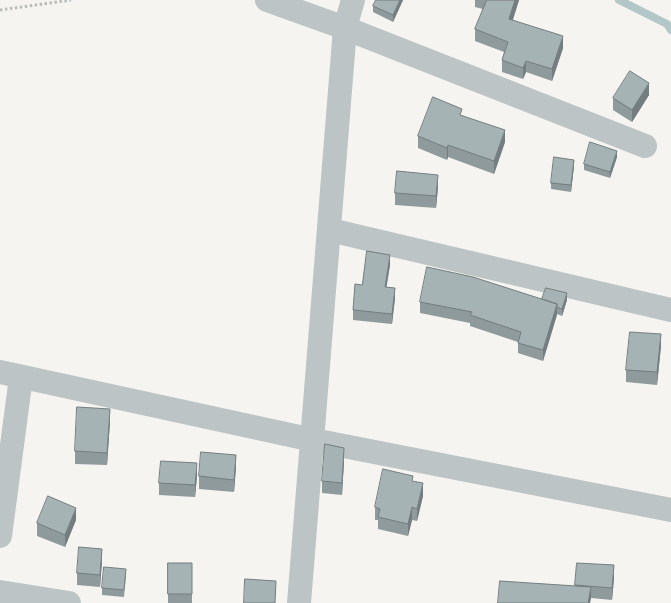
<!DOCTYPE html>
<html>
<head>
<meta charset="utf-8">
<style>
	body { margin:0 }
	canvas { display:block; background:#f5f4f0 }
</style>
</head>
<body>
<canvas width="671" height="603"></canvas>
<script>
const ctx = document.querySelector('canvas').getContext('2d');
ctx.lineJoin = 'round';
function trace(path, color, width, dash) { ctx.strokeStyle = color; ctx.lineWidth = width; ctx.lineCap = dash ? 'butt' : 'round'; ctx.setLineDash(dash || []); ctx.stroke(path); }
function fill(path, color) { ctx.fillStyle = color; ctx.fill(path, 'evenodd'); }
const stream = new Path2D(`
	M619 0 667 24 671 30`);
const path = new Path2D(`
	M0 10 71 0`);
const street = new Path2D(`
	M267 0 345 28 645 146
	M330 230 671 310
	M0 372 313 440 671 510
	M0 536 21 377
	M0 592 69 603
	M299 603 345 28 353 0`);
const wall = new Path2D(`
	M403 0 393 22 373 12V6Z
	M475 0H519L513 20 563 48 552 81 526 72 523 79 502 72V60L504 52 475 41V29L483 9 475 7Z
	M649 95 632 122 613 110V98Z
	M462 115 505 142 494 174 448 157 447 160 418 148V136Z
	M617 157 610 178 584 170V164Z
	M574 166 571 192 551 189V183Z
	M438 187 436 208 395 205V193Z
	M390 265 386 287 395 298 392 324 353 320V310L362 285Z
	M542 299 567 300 562 316 557 314 543 361 518 353V342L470 326V323L420 313V302Z
	M661 346 657 385 626 382V370Z
	M110 421 107 465 75 464V451Z
	M344 460 342 495 322 493V481Z
	M236 467 234 492 199 489V476Z
	M197 476 195 497 159 495V483Z
	M413 481 423 496 417 521 412 520 408 536 378 529V520H375V507Z
	M76 520 65 547 37 536V523Z
	M102 561 100 587 77 585V573Z
	M168 563H192V603H168Z
	M577 563 614 578 612 600 591 598 575 586Z
	M126 575 124 597 102 595V588Z`);
const shadedWall = new Path2D(`
	M400 0H403L393 22V15Z
	M515 0H519L509 31V19Z
	M563 36V48L552 81V69Z
	M526 61V72L523 79V68Z
	M649 83V95L632 122V110Z
	M505 130V142L494 174V161Z
	M448 145V157L447 160V148Z
	M617 151V157L610 178V172Z
	M574 160V166L571 192V185Z
	M438 175V187L436 208V196Z
	M390 255V265L385 297V287Z
	M395 288V298L392 324V314Z
	M567 293V300L562 316V309Z
	M557 304V315L543 361V350Z
	M661 334V346L657 385V372Z
	M110 409V421L107 465V453Z
	M344 448V460L342 495V483Z
	M236 455V467L234 492V480Z
	M197 463V476L195 497V485Z
	M423 483V496L417 521V509Z
	M412 507V520L408 536V524Z
	M76 508V520L65 547V535Z
	M102 549V561L100 587V575Z
	M614 565V578L612 600V588Z
	M591 587V599L590 603H588Z`);
const building = new Path2D(`
	M376 0H400L393 15 373 6Z
	M487 0H515L509 19 563 36 552 69 526 61 523 68 502 60 508 42 475 29Z
	M630 71 649 83 632 110 613 98Z
	M433 97 462 109 460 115 505 130 494 161 448 145 447 148 418 136Z
	M590 142 617 151 610 172 584 164Z
	M554 157 574 160 571 185 551 183Z
	M397 171 438 175 436 196 395 193Z
	M367 251 390 255 385 287 395 288 392 314 353 310 355 284 362 285Z
	M427 267 473 277 557 304 543 350 518 343 521 332 470 315 472 312 420 302Z
	M546 288 567 293 562 309 557 307V304L542 299Z
	M630 332 661 334 657 372 626 370Z
	M77 407 110 409 107 453 75 451Z
	M325 444 344 448 342 483 322 481Z
	M201 452 236 455 234 480 199 476Z
	M161 461 197 463 195 485 159 483Z
	M383 469 413 476 412 481 423 483 417 509 412 507 408 524 378 517 380 509 375 507Z
	M48 496 76 508 65 535 37 523Z
	M79 547 102 549 100 575 77 573Z
	M168 563H192V594H168Z
	M577 563 614 565 612 588 575 585Z
	M104 567 126 569 124 590 102 588Z
	M245 579 276 581 275 603H244Z
	M500 581 591 587 588 603H498Z`);
trace(stream, '#b4c7c8', 8);
trace(path, '#b7bcbd', 3, [2.5, 2.5]);
trace(street, '#bdc4c6', 24);
fill(wall, '#8f9a9c');
fill(shadedWall, '#747d7f');
fill(building, '#a6b3b5');
trace(building, '#747d7f', 1);
</script>
</body>
</html>
